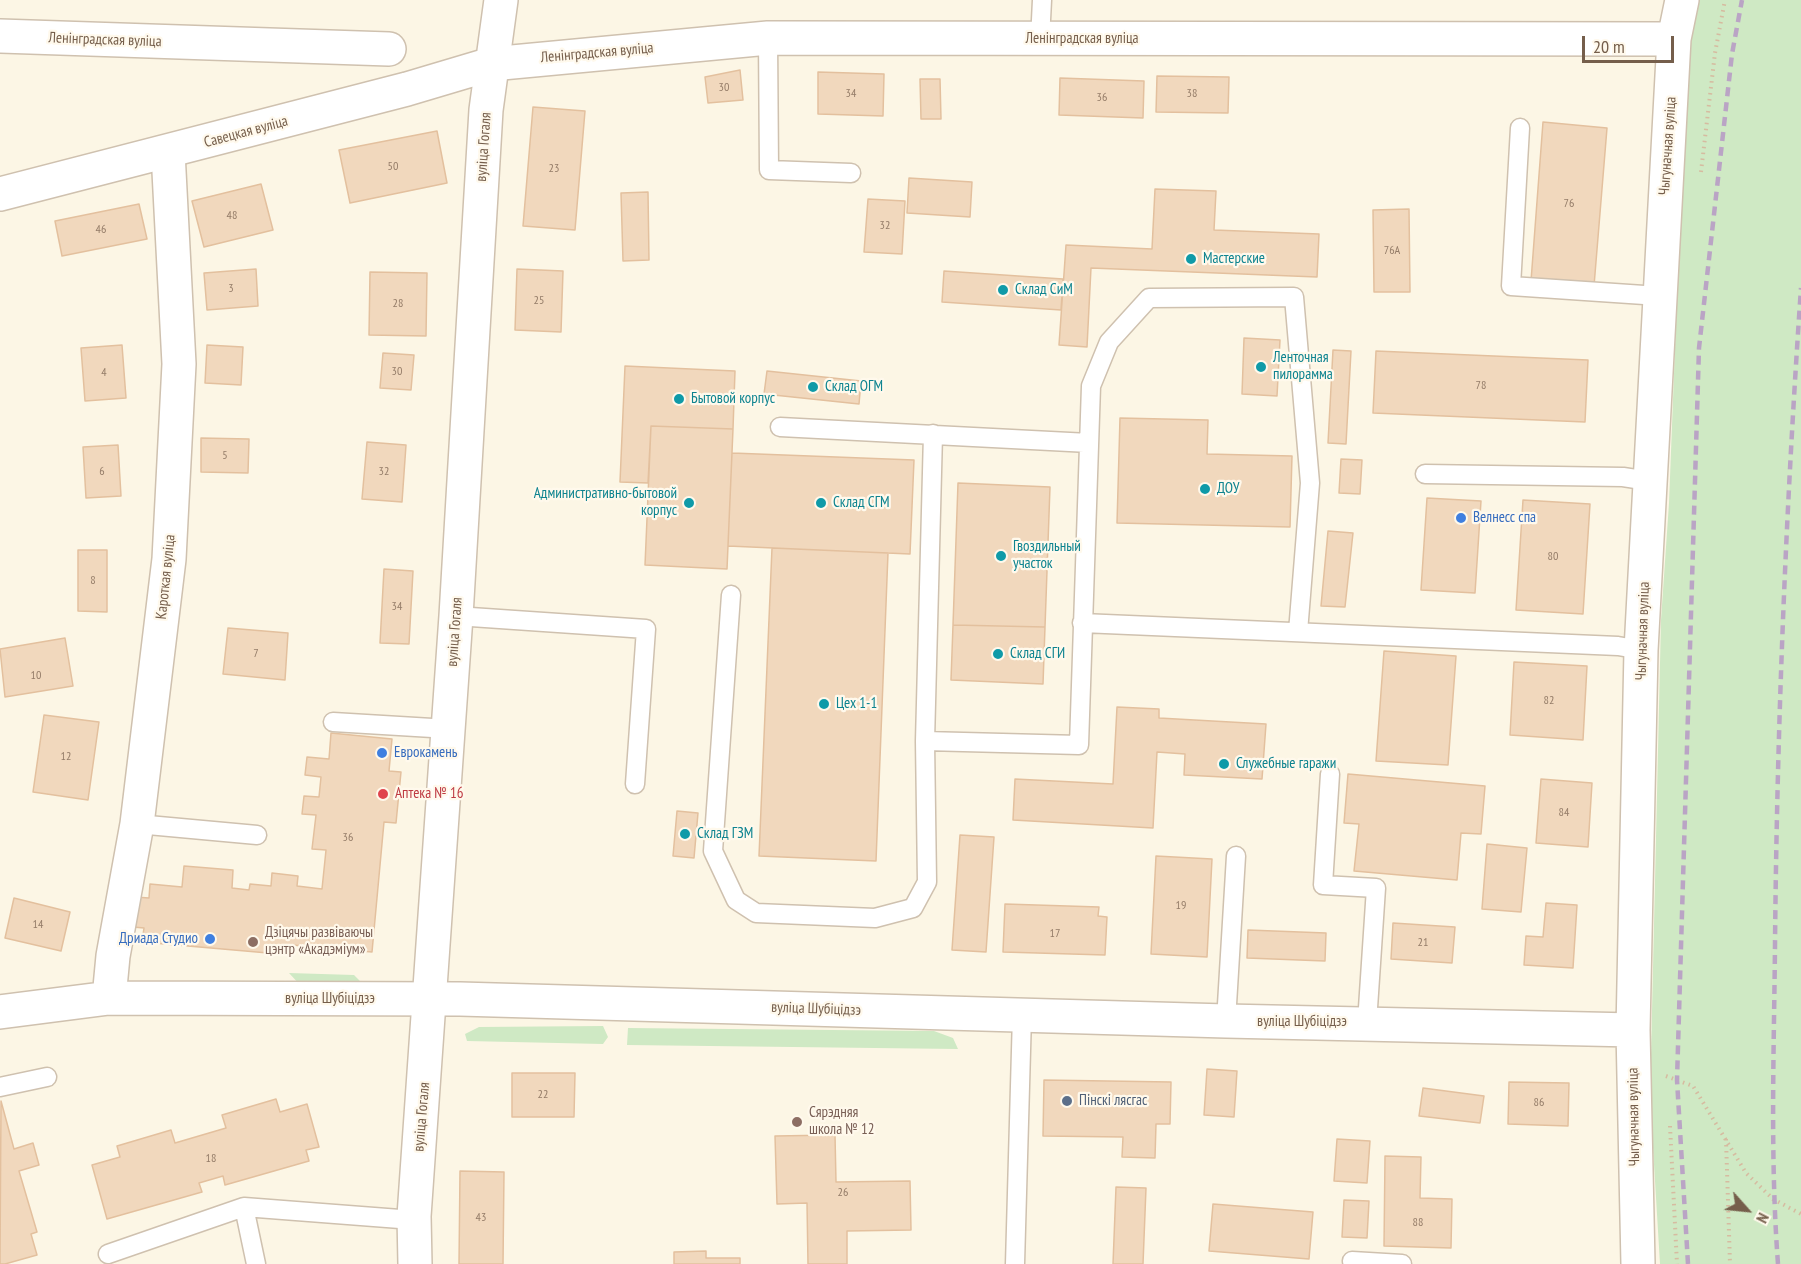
<!DOCTYPE html>
<html>
<head>
<meta charset="utf-8">
<style>
	body { margin:0 }
	#map { position:relative; width:1801px; height:1264px; overflow:hidden; background:#fcf6e5; font-family:"PT Sans Narrow",sans-serif }
	canvas { display:block }
	.north { position:absolute; left:1717px; top:1180px; width:60px; height:60px; -webkit-text-stroke:4px #fff9ec; paint-order:stroke; rotate:117deg; font-size:16px; font-weight:700; line-height:24px; text-align:center; color:#755e4b }
	.north::after { content:''; display:block; margin:auto; width:21px; height:27px; background:#755e4b; clip-path:polygon(50% 0,100% 100%,50% 72%,0 100%) }
	.scale { position:absolute; left:1582px; top:36px; width:92px; height:27px; box-sizing:border-box; border:3px solid #755e4b; border-top:0; padding-left:8px; font-size:18px; line-height:21px; white-space:nowrap; color:#755e4b; -webkit-text-stroke:4px #fff9ec; paint-order:stroke }
</style>
</head>
<body>
<div id="map">
<canvas width="1801" height="1264"></canvas>
<div class="north">N</div>
<div class="scale">20 m</div>
</div>
<script>
const ctx = document.querySelector('canvas').getContext('2d');
ctx.lineJoin = 'round';
function fill(path, color) { ctx.fillStyle = color; ctx.fill(path, 'evenodd'); }
function trace(path, color, width, dash) { ctx.strokeStyle = color; ctx.lineWidth = width; ctx.lineCap = dash ? 'butt' : 'round'; ctx.setLineDash(dash || []); ctx.stroke(path); }
function label(font, color, halo, rows, align = 'center') {
  ctx.font = font + ' "PT Sans Narrow",sans-serif'; ctx.lineWidth = 4.5; ctx.setLineDash([]); ctx.textBaseline = 'middle'; ctx.strokeStyle = halo; ctx.fillStyle = color; for (const [text, x, y, turn = 0] of rows) {
    ctx.save(); ctx.translate(x, y); ctx.rotate((+turn || 0) * Math.PI / 180); ctx.textAlign = isNaN(turn) ? turn : align; if (halo) ctx.strokeText(text, 0, 0); ctx.fillText(text, 0, 0); ctx.restore();
  }
}
const green = new Path2D(`
	M1693 0H1801V1264H1660L1650 1098 1661 620 1669 503 1685 89Z
	M289 973 354 975 365 986H301Z
	M603 1026 608 1037 603 1044 467 1041 465 1034 479 1027Z
	M628 1028 934 1031 953 1038 958 1049 627 1045Z`);
const building = new Path2D(`
	M740 70 743 100 708 103 705 77Z
	M818 72 884 74 883 116 818 114Z
	M1157 76 1229 77 1228 113 1156 112Z
	M1060 78 1144 81 1143 118 1059 115Z
	M920 79H940L941 119H921Z
	M533 107 585 111 575 230 523 226Z
	M1543 122 1607 128 1594 286 1531 281Z
	M437 131 447 183 350 203 339 150Z
	M909 178 972 182 970 217 907 213Z
	M261 184 273 230 204 247 192 201Z
	M1155 189 1216 191 1214 230 1319 234 1317 277 1091 268 1087 347 1059 345 1066 245 1152 249Z
	M648 192 649 260 623 261 621 193Z
	M868 199 905 201 902 254 864 252Z
	M139 204 147 239 62 256 55 221Z
	M1409 209 1410 292H1374L1373 210Z
	M256 269 258 306 207 310 204 273Z
	M517 269 563 271 561 332 515 330Z
	M944 271 1063 279 1061 310 942 302Z
	M370 272 427 273 426 336 369 335Z
	M1244 338 1280 340 1277 396 1242 394Z
	M122 345 126 398 85 401 81 348Z
	M207 345 243 347 241 385 205 383Z
	M1333 350 1351 351 1346 444 1328 443Z
	M1376 351 1588 360 1585 422 1373 413Z
	M383 353 414 355 411 390 380 388Z
	M625 366 735 371 733 429 651 426 648 483 620 482Z
	M767 371 861 381 859 404 764 394Z
	M1120 418 1208 420 1207 454 1292 456 1290 527 1117 523Z
	M651 426 733 429 727 569 645 565Z
	M201 438 249 439 248 473 201 472Z
	M367 442 406 445 402 502 362 499Z
	M118 445 121 496 86 498 83 447Z
	M732 453 914 460 910 554 728 546Z
	M1341 459 1362 460 1360 494 1339 493Z
	M958 483 1050 487 1045 627 953 625Z
	M1427 498 1481 501 1475 593 1421 590Z
	M1523 500 1590 504 1583 614 1516 610Z
	M1328 531 1353 533 1345 607 1321 606Z
	M772 548 888 553 876 861 759 856Z
	M78 550H107V612L78 611Z
	M384 569 413 571 409 644 380 643Z
	M953 625 1045 627 1043 684 951 680Z
	M228 628 288 633 285 680 223 674Z
	M65 638 73 686 5 697 0 649Z
	M1384 651 1456 656 1448 765 1376 761Z
	M1514 662 1587 666 1583 740 1510 735Z
	M1117 707 1159 709V718L1266 724 1262 779 1184 775 1185 754 1157 752 1153 828 1013 820 1015 779 1113 784Z
	M44 715 99 722 88 800 33 792Z
	M331 733 392 739 389 771 401 772 396 823 384 822 372 952 292 945 291 955 142 942 144 928 133 927 135 897 149 898 150 884 182 887 184 866 233 870 232 888 249 890 250 884 271 886 272 873 298 876 297 886 322 889 326 850 312 849 316 815 302 814 304 796 319 797 321 777 305 775 307 757 329 759Z
	M1348 774 1485 786 1481 834 1461 833 1457 880 1354 871 1359 824 1344 823Z
	M1541 779 1592 783 1588 847 1536 843Z
	M677 811 698 813 694 858 673 856Z
	M960 835 994 837 986 952 952 950Z
	M1487 844 1527 848 1521 912 1482 909Z
	M1156 856 1212 859 1207 957 1151 954Z
	M14 898 70 912 61 951 5 938Z
	M1546 903 1577 905 1573 968 1524 965 1526 936 1543 937Z
	M1005 904 1099 907 1098 916 1107 917 1105 955 1003 952Z
	M1393 923 1455 927 1452 963 1391 959Z
	M1248 930 1326 933 1325 961 1247 958Z
	M1207 1069 1237 1071 1234 1117 1204 1115Z
	M512 1073H575L574 1117H512Z
	M1044 1080 1171 1082 1170 1124H1156L1155 1158 1122 1157 1123 1137 1043 1136Z
	M1509 1082 1569 1083 1568 1126 1508 1124Z
	M1423 1088 1484 1096 1480 1123 1419 1116Z
	M276 1099 280 1112 307 1104 319 1147 306 1150 309 1161 225 1185 223 1176 199 1183 202 1192 107 1219 92 1165 120 1157 117 1146 171 1130 175 1143 226 1128 222 1115Z
	M1 1101 14 1149 33 1143 39 1165 19 1171 37 1232 31 1234 37 1255 5 1264H0Z
	M835 1135 836 1182 910 1181 911 1230 847 1231V1264H808L807 1203 777 1204 775 1136Z
	M1337 1139 1370 1141 1367 1183 1334 1181Z
	M1385 1156 1421 1157 1420 1198 1452 1199 1451 1248 1384 1246Z
	M460 1171 504 1172 503 1264H459Z
	M1116 1187 1146 1188 1143 1264H1113Z
	M1344 1200 1369 1201 1367 1238 1342 1237Z
	M1213 1204 1313 1212 1309 1259 1209 1251Z
	M706 1251V1258H740V1264H674V1252Z`);
const path = new Path2D(`
	M1701 172 1715 53 1725 0
	M1666 1076 1693 1086 1746 1173 1773 1199 1801 1214
	M1670 1126 1677 1264
	M1726 1139 1730 1264`);
const service = new Path2D(`
	M768 38 769 170 851 173
	M1040 40 1042 0
	M1520 128 1511 286 1659 296
	M780 427 1089 443
	M1425 474 1623 477 1649 481
	M731 595 713 851 736 900 756 913 875 918 913 908 927 882 925 741 933 434
	M456 616 646 629 635 784
	M1082 623 1618 646 1641 650
	M333 722 449 729
	M925 741 1079 745 1091 386 1109 342 1149 298 1294 297 1310 483 1298 632
	M1330 774 1323 885 1376 888 1367 1023
	M137 824 257 835
	M1226 1021 1236 856
	M0 1087 47 1077
	M244 1207 256 1264
	M108 1254 244 1207 400 1219 414 1216
	M1352 1261 1402 1264
	M1015 1264 1022 1015`);
const minor = new Path2D(`
	M0 36 389 49
	M491 64 768 38 1674 39
	M109 998 113 956 137 824 169 559 179 364 168 152
	M0 1012 109 998 460 999 1226 1021 1633 1030
	M1638 1264 1633 1030 1641 650 1674 39 1682 0`);
const tertiary = new Path2D(`
	M0 194 407 89 491 64
	M415 1264 414 1216 456 616 486 110 501 0`);
const rail = new Path2D(`
	M1688 1264 1677 1080 1699 348 1732 54 1742 0
	M1778 1264C1770 1158 1774 1051 1775 945 1777 726 1786 507 1801 288`);
const markers = [
	[1191,259,6,"#0f9aa8"],
	[1003,290,6,"#0f9aa8"],
	[1261,367,6,"#0f9aa8"],
	[813,387,6,"#0f9aa8"],
	[679,399,6,"#0f9aa8"],
	[1205,489,6,"#0f9aa8"],
	[689,503,6,"#0f9aa8"],
	[821,503,6,"#0f9aa8"],
	[1461,518,6,"#3f7fe0"],
	[1001,556,6,"#0f9aa8"],
	[998,654,6,"#0f9aa8"],
	[824,704,6,"#0f9aa8"],
	[382,753,6,"#3f7fe0"],
	[1224,764,6,"#0f9aa8"],
	[383,794,6,"#e0444e"],
	[685,834,6,"#0f9aa8"],
	[210,939,6,"#3f7fe0"],
	[253,942,6,"#8d6e63"],
	[1067,1101,6,"#5c6f8a"],
	[797,1122,6,"#8d6e63"]
];
const numberNames = [
	["30",724,88],
	["34",851,94],
	["38",1192,94],
	["36",1102,98],
	["50",393,167],
	["23",554,169],
	["76",1569,204],
	["48",232,216],
	["32",885,226],
	["46",101,230],
	["76А",1392,251],
	["3",231,289],
	["25",539,301],
	["28",398,304],
	["30",397,372],
	["4",104,373],
	["78",1481,386],
	["5",225,456],
	["6",102,472],
	["32",384,472],
	["80",1553,557],
	["8",93,581],
	["34",397,607],
	["7",256,654],
	["10",36,676],
	["82",1549,701],
	["12",66,757],
	["84",1564,813],
	["36",348,838],
	["19",1181,906],
	["14",38,925],
	["17",1055,934],
	["21",1423,943],
	["22",543,1095],
	["86",1539,1103],
	["18",211,1159],
	["26",843,1193],
	["43",481,1218],
	["88",1418,1223]
];
const streetNames = [
	["Ленінградская вуліца",1082,39],
	["Ленінградская вуліца",105,40,2],
	["Ленінградская вуліца",597,53,-5],
	["Савецкая вуліца",246,132,-15],
	["Чыгуначная вуліца",1668,146,-86],
	["вуліца Гогаля",484,147,-86],
	["Кароткая вуліца",166,577,-84],
	["Чыгуначная вуліца",1643,631,-88],
	["вуліца Гогаля",455,632,-86],
	["вуліца Шубіцідзэ",330,999],
	["вуліца Шубіцідзэ",816,1009,2],
	["вуліца Шубіцідзэ",1302,1022],
	["вуліца Гогаля",422,1117,-85],
	["Чыгуначная вуліца",1634,1117,-91]
];
const cultureNames = [
	["Мастерские",1203,259],
	["Склад СиМ",1015,290],
	["Ленточная",1273,358],
	["пилорамма",1273,375],
	["Склад ОГМ",825,387],
	["Бытовой корпус",691,399],
	["ДОУ",1217,489],
	["Административно-бытовой",677,494,"right"],
	["корпус",677,511,"right"],
	["Склад СГМ",833,503],
	["Гвоздильный",1013,547],
	["участок",1013,564],
	["Склад СГИ",1010,654],
	["Цех 1-1",836,704],
	["Служебные гаражи",1236,764],
	["Склад ГЗМ",697,834]
];
const shopNames = [
	["Велнесс спа",1473,518],
	["Еврокамень",394,753],
	["Дриада Студио",198,939,"right"]
];
const healthNames = [
	["Аптека № 16",395,794]
];
const educationNames = [
	["Дзіцячы развіваючы",265,933],
	["цэнтр «Акадэміум»",265,950],
	["Сярэдняя",809,1113],
	["школа № 12",809,1130]
];
const serviceNames = [
	["Пінскі лясгас",1079,1101]
];
fill(green, '#cfe9c4');
fill(building, '#f1d8bd');
trace(building, '#e3c09e', 1.5);
trace(service, '#cfc1af', 21);
trace(minor, '#cfc1af', 36);
trace(tertiary, '#cfc1af', 36);
trace(path, '#d6bba0', 4, [1.5, 4.5]);
trace(service, '#fff', 18);
trace(minor, '#fff', 33);
trace(tertiary, '#fff', 33);
trace(rail, '#baa4c5', 4.5, [9, 6]);
for (const [x, y, r, color] of markers) { const dot = new Path2D(); dot.arc(x, y, r, 0, 2 * Math.PI); ctx.fillStyle = color; ctx.fill(dot); trace(dot, '#fff9ec', 2); }
label('12px', '#947c68', null, numberNames);
label('15px', '#755e4b', '#fff9ec', streetNames);
label('15px', '#0d838f', '#fff9ec', cultureNames, 'left');
label('15px', '#366cbe', '#fff9ec', shopNames, 'left');
label('15px', '#be3a42', '#fff9ec', healthNames, 'left');
label('15px', '#785e54', '#fff9ec', educationNames, 'left');
label('15px', '#4e5e75', '#fff9ec', serviceNames, 'left');
</script>
</body>
</html>
